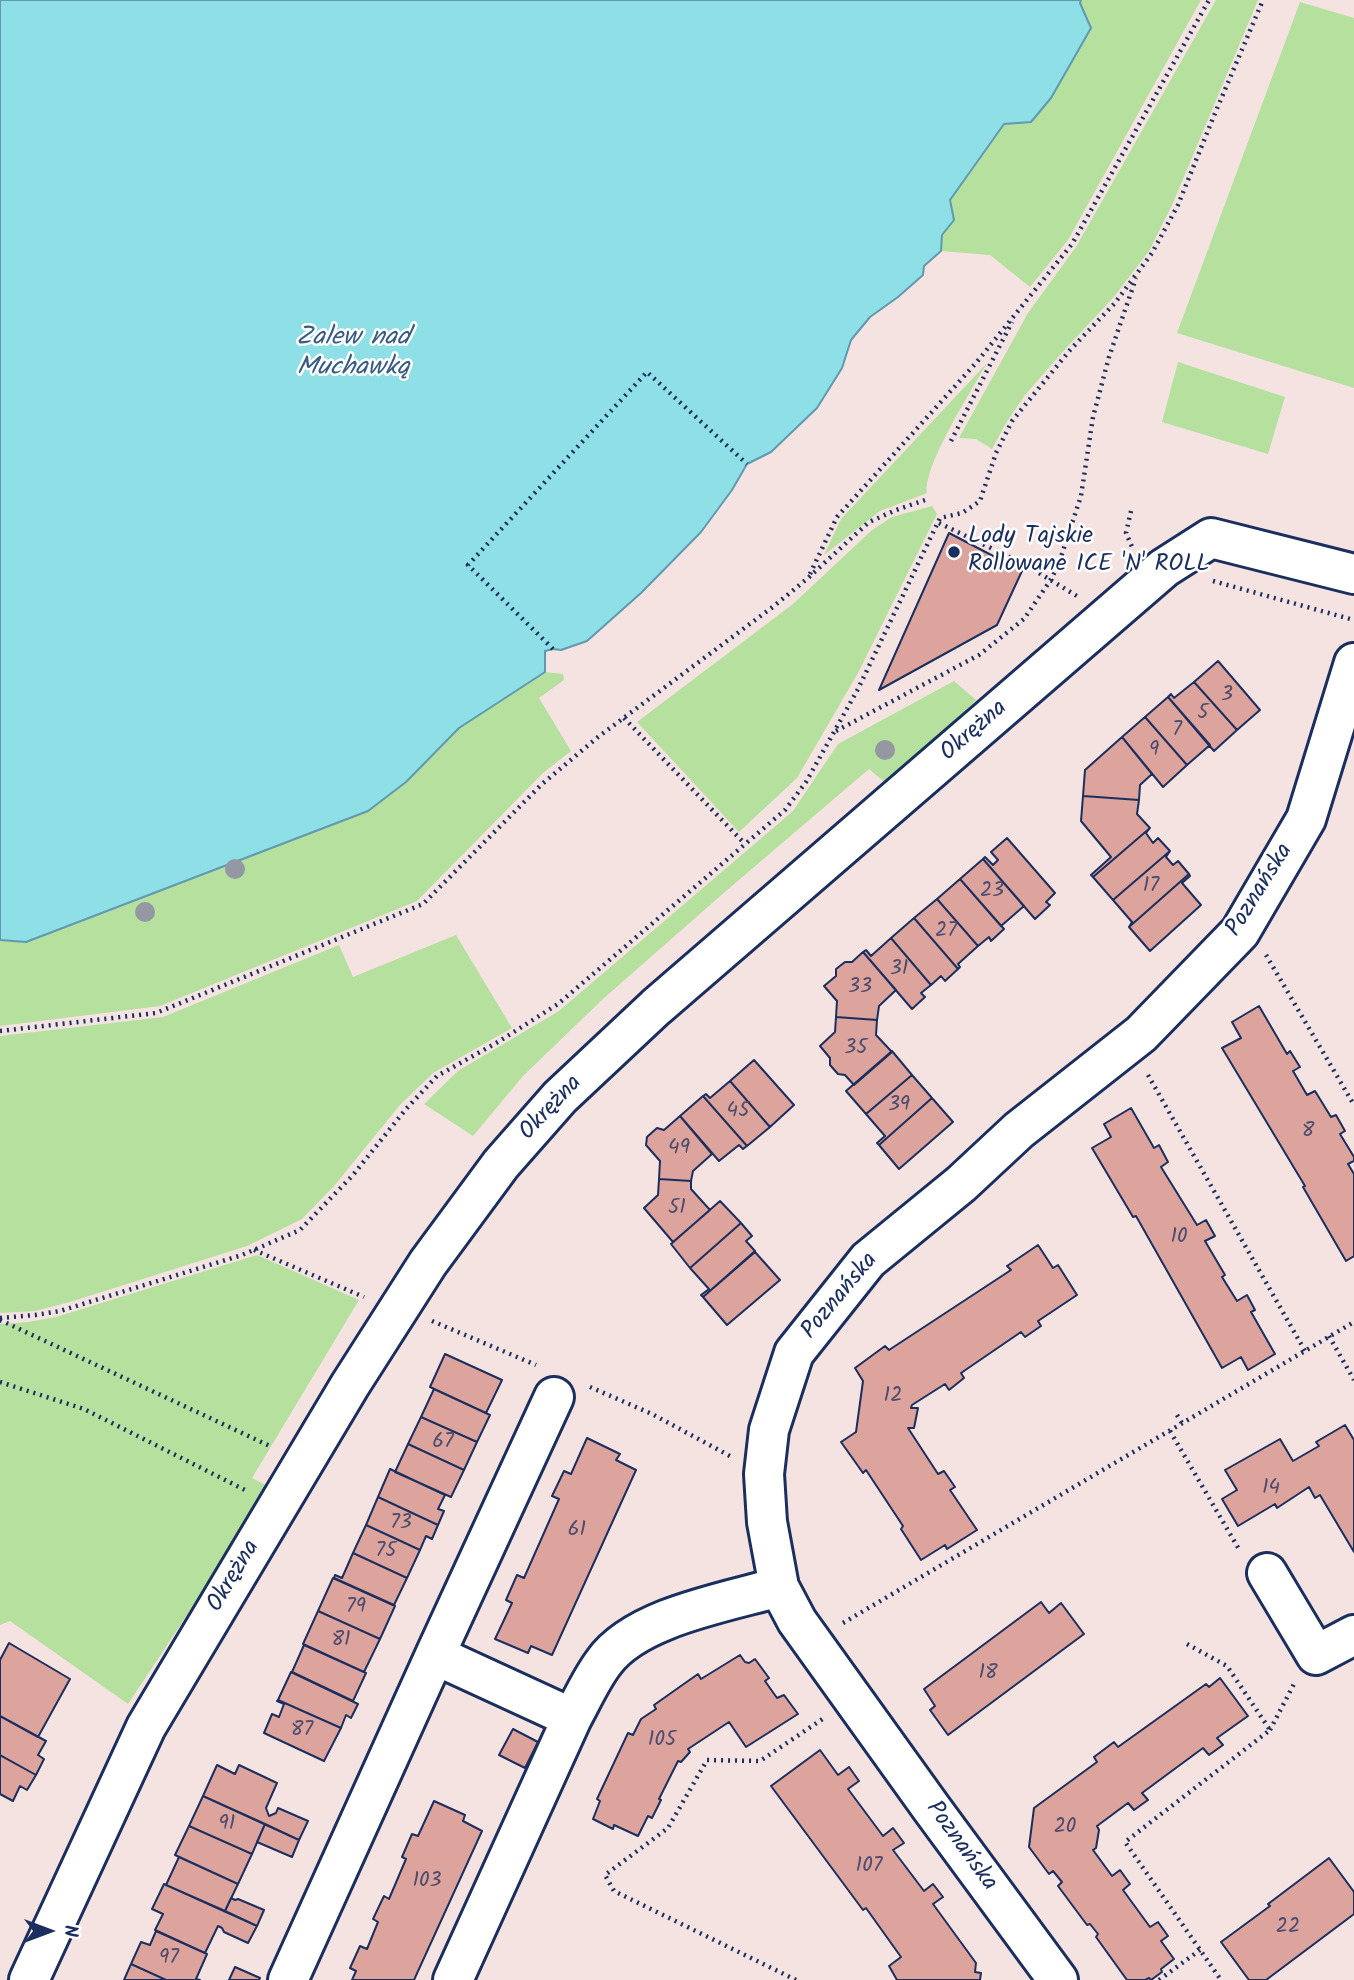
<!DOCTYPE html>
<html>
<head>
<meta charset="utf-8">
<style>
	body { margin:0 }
	#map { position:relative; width:1354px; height:1980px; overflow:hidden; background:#f5e3e2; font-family:Kalam,sans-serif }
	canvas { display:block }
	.north { position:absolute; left:14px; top:1896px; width:70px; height:70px; -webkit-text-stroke:5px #fff; paint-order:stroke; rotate:90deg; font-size:19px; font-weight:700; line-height:28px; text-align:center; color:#1b2f5e }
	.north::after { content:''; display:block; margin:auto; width:24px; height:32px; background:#1b2f5e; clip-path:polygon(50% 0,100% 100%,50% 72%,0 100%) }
</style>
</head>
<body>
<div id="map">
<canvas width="1354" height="1980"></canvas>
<div class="north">N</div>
</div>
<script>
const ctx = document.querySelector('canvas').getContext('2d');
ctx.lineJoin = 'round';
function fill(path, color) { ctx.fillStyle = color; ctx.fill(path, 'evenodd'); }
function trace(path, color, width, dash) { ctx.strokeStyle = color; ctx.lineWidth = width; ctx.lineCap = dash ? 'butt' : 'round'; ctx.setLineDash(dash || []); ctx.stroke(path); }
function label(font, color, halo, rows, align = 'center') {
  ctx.font = font + ' Kalam,sans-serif'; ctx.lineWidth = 5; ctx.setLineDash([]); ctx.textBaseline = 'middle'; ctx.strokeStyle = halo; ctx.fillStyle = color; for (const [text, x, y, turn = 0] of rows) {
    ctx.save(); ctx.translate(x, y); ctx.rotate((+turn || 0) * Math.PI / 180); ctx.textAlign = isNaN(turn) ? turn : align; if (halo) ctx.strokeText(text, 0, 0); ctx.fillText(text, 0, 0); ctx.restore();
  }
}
const green = new Path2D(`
	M1081 0H1201L1068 240 1030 287 990 255 941 251 942 235 954 220 950 200 1004 124Z
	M1216 0H1258L1173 203 1149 251 1113 298 1067 347 1025 395 1006 423 992 449 976 439 959 438 1028 313 1076 247Z
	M1300 2 1354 18V388L1177 333Z
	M1178 362 1285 397 1268 454 1162 422Z
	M987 363C972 390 923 466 927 493L880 511 824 555 841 519Z
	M932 506 937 514 858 673 797 778 739 832 637 722 793 604 872 530 892 517Z
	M545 672 563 674 564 680 539 698 571 751 543 773 417 901 160 1006 0 1026V940L26 942 368 811 406 782 459 728Z
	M954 681 976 700 888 785 869 769 726 891 604 998 523 1076 473 1136 424 1104 458 1071 559 1011 793 811 838 744Z
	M456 935 512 1028 433 1073 400 1105 334 1186 302 1219 247 1246 70 1302 35 1311 0 1313V1036L163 1017 339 945 353 977Z
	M257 1255 359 1300 252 1478 271 1488 261 1507 231 1544 209 1582 128 1704 10 1621 0 1625V1324L28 1322 56 1317Z`);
const water = new Path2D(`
	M0 0H1081L1080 3 1091 28 1051 98 1031 122 1004 124 950 200 954 220 942 235 941 251 924 266 923 275 898 297 870 317 851 340 842 368 817 408 771 452 747 464 732 490 701 532 641 593 587 641 561 650 553 649 545 651V672L459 728 406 782 368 811 26 942 0 940Z`);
const building = new Path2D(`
	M949 533 1022 571 997 625 879 690Z
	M1218 661 1260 710 1237 730 1194 682Z
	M1194 682 1237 730 1214 751 1168 697 1171 694 1174 698Z
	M1168 697 1210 745 1187 765 1145 717Z
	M1145 717 1187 765 1163 787 1122 737Z
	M1122 737 1152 774 1140 785 1139 800 1083 796 1085 770Z
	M1083 796 1139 800 1137 814 1150 828 1093 877 1091 875 1111 857 1081 821Z
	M1150 828 1146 833 1153 843 1158 838 1170 851 1113 900 1093 877Z
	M1007 838 1055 893 1046 902 1050 905 1035 919 983 859 985 857 993 865 998 860 991 852Z
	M1170 851 1166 857 1173 865 1178 861 1189 874 1129 927 1132 922 1113 900Z
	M983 859 1024 906 1001 926 960 879Z
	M1189 874 1190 876 1182 883 1201 905 1150 951 1129 927Z
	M960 879 1004 929 991 941 989 937 978 946 937 899Z
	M937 899 978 946 958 964 960 967 958 969 914 918Z
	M914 918 958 969 945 981 941 976 931 985 891 938Z
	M891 938 931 985 921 993 925 997 912 1009 863 952 866 950 871 956Z
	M863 952 896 990 879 1006 877 1020 836 1017 837 1001 824 986 836 976V969L845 962H852Z
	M1259 1006 1287 1054 1290 1051 1300 1067 1293 1071 1307 1095 1315 1091 1331 1117 1336 1115 1345 1131 1340 1134 1354 1157V1161L1348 1164 1354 1174V1256L1346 1261 1303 1187 1305 1186 1222 1048 1241 1038 1232 1022Z
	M836 1017 877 1020 876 1035 892 1052 854 1085 845 1075 838 1074 830 1065V1058L820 1046 835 1032Z
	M892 1051 912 1075 866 1114 846 1091Z
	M754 1060 794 1105 770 1127 730 1081Z
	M912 1075 932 1098 879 1145 877 1143 885 1136 866 1114Z
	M730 1081 770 1127 747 1146 703 1096 706 1094 710 1098Z
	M703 1096 747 1146 743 1149 739 1145 719 1161 680 1116Z
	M932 1098 953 1122 899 1169 879 1145Z
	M1131 1108 1154 1148 1159 1145 1168 1162 1161 1167 1197 1225 1206 1220 1215 1236 1205 1241 1225 1275 1222 1277 1237 1301 1247 1295 1255 1310 1251 1312 1275 1354 1248 1370 1241 1357 1222 1368 1136 1216 1133 1217 1092 1148 1111 1137 1104 1124Z
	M680 1116 712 1154 693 1171 691 1181 659 1179 660 1161 646 1145 647 1137 657 1128 664 1130Z
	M659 1179 691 1181V1189L710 1210 673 1242 644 1208 658 1195Z
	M720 1201 741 1223 690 1268 671 1244Z
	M741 1223 752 1236 746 1241 755 1251 703 1297 701 1295 709 1289 690 1268Z
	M1038 1245 1053 1268 1058 1265 1077 1295 1038 1321 1041 1326 1025 1337 1021 1332 961 1373 964 1378 949 1390 945 1384 912 1405 911 1408H918L914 1428H908L938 1474 944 1471 955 1487 950 1490 977 1530 947 1549 945 1545 921 1560 901 1529 903 1526 866 1470 863 1473 841 1442 856 1432 863 1381 855 1368 885 1346 889 1350 1011 1270 1007 1266Z
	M755 1252 780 1280 727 1325 703 1297Z
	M445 1354 502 1380 486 1413 430 1387Z
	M434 1389 490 1415 477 1442 421 1417Z
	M421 1417 477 1442 464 1470 408 1444Z
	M1345 1425 1354 1440V1552L1320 1495 1315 1498 1309 1487 1277 1508 1275 1504 1238 1526 1222 1499 1237 1490 1225 1470 1280 1439 1293 1461 1319 1446 1316 1442Z
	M587 1438 620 1454 616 1460 636 1470 552 1655 531 1646 528 1653 495 1639 512 1603 506 1600 517 1575 524 1578 559 1499 552 1496 564 1471 571 1474Z
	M408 1444 464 1470 451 1497 395 1472Z
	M390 1469 445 1495 438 1509 444 1511 438 1525 378 1497Z
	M378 1497 438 1525 432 1539 426 1536 420 1550 366 1525Z
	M366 1525 420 1550 407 1578 353 1553Z
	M353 1553 407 1578 394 1605 334 1578 335 1575 342 1578Z
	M333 1578 395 1606 380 1639 318 1611Z
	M1041 1602 1049 1613 1061 1603 1084 1634 948 1735 930 1710 935 1706 924 1689Z
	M318 1611 380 1639 364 1672 303 1644Z
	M9 1643 70 1679 38 1737 0 1716V1660Z
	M304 1645 366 1673 353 1701 292 1672Z
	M740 1655 745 1662 749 1663 755 1659 769 1678 765 1681 777 1698 784 1695 798 1714 746 1747 729 1722 688 1749 690 1752 681 1762 678 1761 659 1799 661 1800 652 1818 648 1816 638 1836 614 1825 613 1829 593 1819 600 1801 597 1799 628 1733 633 1735 641 1719 656 1709 654 1705 698 1674 701 1679Z
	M291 1672 358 1704 351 1718 346 1715 341 1728 278 1700Z
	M1220 1678 1248 1716 1217 1738 1223 1745 1209 1755 1203 1748 1142 1793 1148 1800 1134 1810 1128 1803 1097 1826 1099 1830 1096 1848 1093 1850 1112 1876 1120 1870 1130 1884 1123 1890 1150 1927 1158 1922 1168 1936 1161 1941 1174 1959 1161 1969 1162 1972 1151 1980 1149 1978 1145 1980H1127L1096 1937 1098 1934 1090 1924 1087 1925 1058 1886 1062 1882 1053 1871 1049 1874 1029 1847 1034 1808 1097 1762 1094 1757 1114 1742 1118 1747 1206 1684 1209 1687Z
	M278 1700 341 1728 324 1761 264 1733 272 1714 279 1717 284 1704 277 1701Z
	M0 1716 46 1741 38 1755 44 1759 36 1775 0 1755Z
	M513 1729 538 1742 525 1768 499 1755Z
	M820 1750 838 1775 849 1767 859 1781 848 1789 883 1836 893 1828 904 1843 893 1850 924 1891 933 1884 943 1897 933 1904 976 1963 975 1972 981 1973 980 1980H897L889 1966 901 1957 866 1908 863 1910 771 1786Z
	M0 1755 36 1775 27 1790 20 1786 13 1801 0 1794Z
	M217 1765 235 1774 239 1765 277 1783 266 1808 269 1816 276 1813 278 1808 308 1821 299 1840 203 1796Z
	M203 1796 265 1824 252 1854 189 1826Z
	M434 1801 465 1815 463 1821 482 1831 414 1980H352L356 1971 350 1968 360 1946 367 1949 378 1922 373 1919 384 1896 389 1899 406 1859 402 1857 412 1834 418 1836Z
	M265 1824 299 1840 292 1857 257 1842Z
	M189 1826 252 1854 238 1884 175 1855Z
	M179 1857 238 1884 225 1911 166 1885Z
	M1329 1858 1354 1892V1914L1266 1980H1249L1221 1942 1270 1906 1268 1904Z
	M164 1884 257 1926 248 1943 224 1932 222 1928 218 1926 205 1953 155 1930 163 1914 152 1909Z
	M231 1898 235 1900 238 1899 264 1910 257 1926 225 1911Z
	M156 1931 207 1954 196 1979 200 1980H166L131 1964 141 1942 150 1945Z
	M131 1964 166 1980H124Z
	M235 1967 260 1978 259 1980H229Z`);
const path = new Path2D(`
	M951 441 1012 322
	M1131 511 1126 533 1133 549
	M939 523 1024 564 1077 596
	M810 574 837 517 976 363 1072 244 1209 0
	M1213 581 1354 620
	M553 649 468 565 647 372 747 464
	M624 718 745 844
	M836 731 979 655 1024 619 1050 581 1058 566 1081 496 1093 417 1109 357 1136 278
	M1266 955 1354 1105
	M0 1031 156 1013 423 904 541 785 598 737 774 606 808 578 869 522 896 510 928 499
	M1148 1075 1305 1351
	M254 1250 364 1297
	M0 1318 35 1315 60 1311 242 1255 300 1230 353 1175 406 1109 437 1076 498 1042 558 1004 785 810 806 782 858 689 940 518 962 513 980 501 996 453 1012 421 1070 350 1115 303 1152 253 1178 205 1213 118 1263 0
	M0 1320 272 1447
	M432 1321 536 1365
	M1329 1336 1354 1380
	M0 1382 84 1409 245 1490
	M590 1387 652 1414 730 1456
	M1177 1415 1182 1423
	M1170 1431 1240 1551
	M843 1623 1354 1322
	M1187 1644 1227 1666 1270 1730 1125 1842 1221 1980
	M1270 1730 1294 1684
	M796 1980 614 1891 605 1875 668 1828 707 1760 760 1761 824 1718
	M1159 1980 1200 1950`);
const minor = new Path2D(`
	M1267 1573 1316 1655 1354 1635
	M435 1655 554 1397
	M29 1980 146 1727 350 1385 428 1263 501 1164 560 1097 656 1007 1164 568 1211 538 1354 574
	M288 1980 435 1655 572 1718C582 1700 591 1679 604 1662 636 1617 727 1602 779 1587
	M453 1980 572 1718
	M1058 1980 932 1809 797 1621 779 1587 767 1522 764 1474 769 1430 794 1353 868 1260 961 1184 1019 1130 1141 1034 1240 932 1306 819 1354 663`);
const trees = [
	[885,750],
	[235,869],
	[145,912]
];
const markers = [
	[954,552,7,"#1b2f5e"]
];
const numberNames = [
	["3",1227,696],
	["5",1203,714],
	["7",1177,731],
	["9",1154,751],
	["17",1151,887],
	["23",992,892],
	["27",946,932],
	["31",899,970],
	["33",860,988],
	["35",856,1049],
	["39",899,1106],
	["45",738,1112],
	["8",1308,1132],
	["49",679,1149],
	["51",677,1209],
	["10",1179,1238],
	["12",893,1397],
	["67",443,1443],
	["14",1271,1489],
	["73",401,1524],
	["61",577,1531],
	["75",386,1552],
	["79",356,1608],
	["81",341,1641],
	["18",988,1674],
	["87",302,1731],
	["105",662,1741],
	["91",227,1825],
	["20",1065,1828],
	["107",869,1867],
	["103",427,1882],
	["22",1288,1928],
	["97",169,1959]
];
const poiNames = [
	["Lody Tajskie",968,538],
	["Rollowane ICE 'N' ROLL",968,566]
];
const streetNames = [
	["Okrężna",975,732,-41],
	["Poznańska",1261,891,-58],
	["Okrężna",552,1109,-47],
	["Poznańska",841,1297,-50],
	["Okrężna",235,1577,-59],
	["Poznańska",960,1847,54]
];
const waterNames = [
	["Zalew nad",353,340],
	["Muchawką",353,370]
];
fill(green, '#b5e09e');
fill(water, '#8ee0e6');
trace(water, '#6099b0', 2);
fill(building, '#dda39d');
trace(building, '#1b2f5e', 2);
trace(minor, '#1b2f5e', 44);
trace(path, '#1b2f5e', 4.5, [2, 5]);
trace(minor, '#fff', 38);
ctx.fillStyle = '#9398a2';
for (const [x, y] of trees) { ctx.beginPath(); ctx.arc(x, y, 10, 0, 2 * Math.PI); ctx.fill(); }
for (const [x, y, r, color] of markers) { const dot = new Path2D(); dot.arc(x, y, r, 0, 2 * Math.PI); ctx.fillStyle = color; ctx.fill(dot); trace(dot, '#fff', 2.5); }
label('21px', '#4c4c6e', null, numberNames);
label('24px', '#1b2f5e', '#fff', poiNames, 'left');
label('24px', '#1b2f5e', '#fff', streetNames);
label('italic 26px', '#385b80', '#fff', waterNames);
</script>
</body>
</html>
